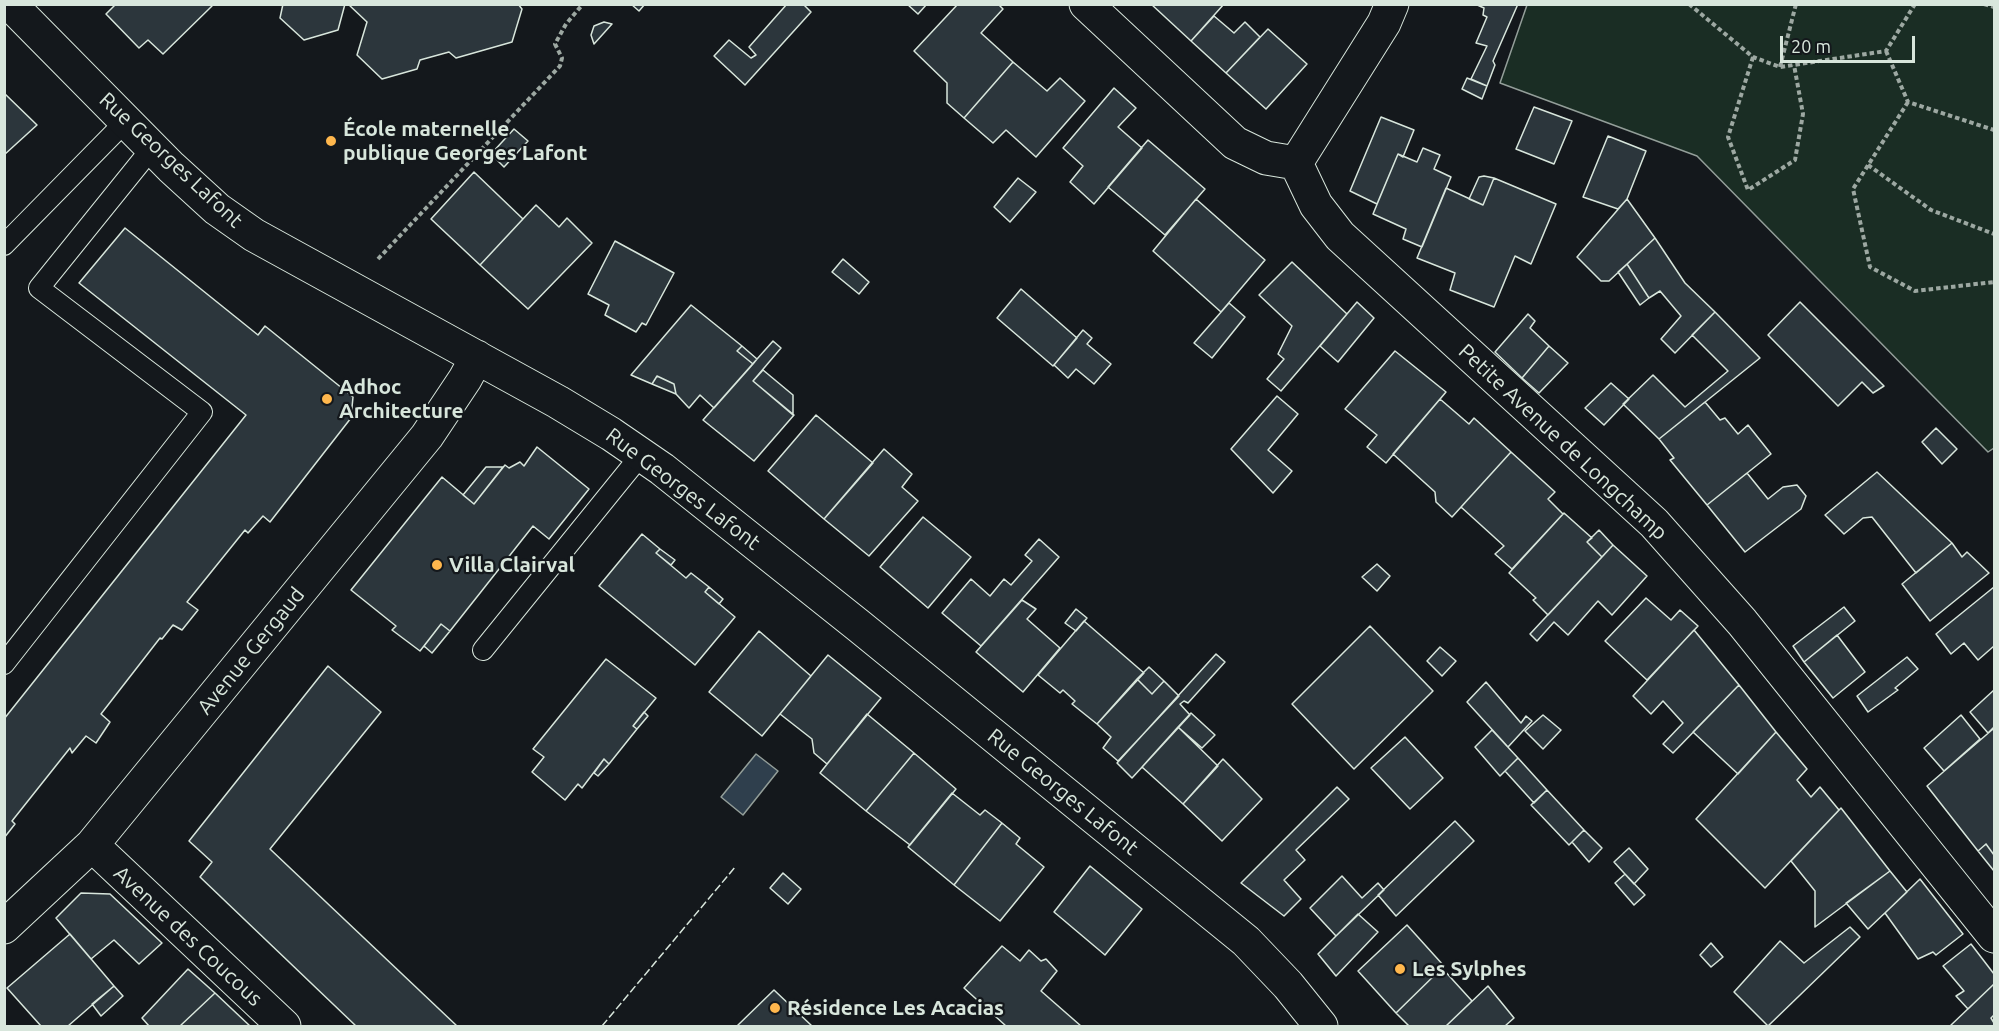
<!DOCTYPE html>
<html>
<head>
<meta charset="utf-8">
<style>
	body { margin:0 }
	#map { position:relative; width:1999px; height:1031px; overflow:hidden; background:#14181c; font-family:Ubuntu,sans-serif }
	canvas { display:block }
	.frame { position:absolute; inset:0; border:6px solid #d8e6dc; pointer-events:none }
	.scale { position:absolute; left:1780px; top:36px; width:135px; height:27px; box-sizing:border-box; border:3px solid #d8e6dc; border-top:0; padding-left:8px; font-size:18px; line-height:21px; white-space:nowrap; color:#d8e6dc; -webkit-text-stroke:4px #14181c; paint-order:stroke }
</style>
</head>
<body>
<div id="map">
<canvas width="1999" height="1031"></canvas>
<div class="frame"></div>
<div class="scale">20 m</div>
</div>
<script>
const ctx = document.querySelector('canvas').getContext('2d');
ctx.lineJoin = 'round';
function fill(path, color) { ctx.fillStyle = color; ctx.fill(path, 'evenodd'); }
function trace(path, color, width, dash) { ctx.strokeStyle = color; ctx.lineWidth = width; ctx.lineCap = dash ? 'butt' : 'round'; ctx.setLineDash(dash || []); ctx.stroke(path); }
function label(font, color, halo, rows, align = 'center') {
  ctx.font = font + ' Ubuntu,sans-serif'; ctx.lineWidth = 4.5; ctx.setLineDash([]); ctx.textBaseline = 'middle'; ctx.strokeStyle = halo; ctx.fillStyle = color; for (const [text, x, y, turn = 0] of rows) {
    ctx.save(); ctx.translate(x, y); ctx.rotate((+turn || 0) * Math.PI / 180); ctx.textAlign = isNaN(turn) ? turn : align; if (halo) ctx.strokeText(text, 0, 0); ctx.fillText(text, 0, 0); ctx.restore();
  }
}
const green = new Path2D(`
	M1527 5H1994V448L1988 452 1697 156 1500 83Z`);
const water = new Path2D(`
	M756 754 778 771 743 815 721 797Z`);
const building = new Path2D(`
	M116 4H210L212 6 163 54 148 40 139 48 106 14Z
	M283 4H345L338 30 304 40 280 18Z
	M348 4H518L522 9 512 42 456 58 449 52 420 60 417 69 382 79 357 55 367 22Z
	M631 4H645L639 11Z
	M787 4H803L811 12 745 85 714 56 729 40 751 58 756 55 749 47Z
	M907 4H927L918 14Z
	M958 4H998L1003 9 981 33 1013 62 964 118 947 103V83L914 51Z
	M1151 4H1224L1191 41Z
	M1475 4H1518L1493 61 1495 65 1487 86 1471 79 1487 46 1476 43 1487 17 1483 15 1484 8Z
	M1214 16 1234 33 1245 22 1260 37 1226 73 1191 41Z
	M604 22 612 24 594 44 591 35 594 26Z
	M1268 29 1307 64 1266 109 1226 73Z
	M1013 62 1047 91 1060 78 1085 101 1036 157 1006 130 993 143 964 118Z
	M1467 78 1487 86 1482 99 1462 89Z
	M1114 88 1136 108 1118 127 1142 148 1094 204 1070 182 1083 166 1063 148Z
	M4 93 37 125 4 155Z
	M1534 107 1572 121 1554 164 1516 149Z
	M1381 117 1414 130 1403 157 1398 154 1377 204 1350 191Z
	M514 129 528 141 504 167 491 154Z
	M1608 136 1646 151 1627 199 1618 209 1583 197Z
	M1148 140 1205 189 1165 235 1108 187Z
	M1423 148 1440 155 1434 169 1451 177 1422 247 1403 239 1406 229 1373 214 1398 154 1417 162Z
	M474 172 523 219 480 265 431 219Z
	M1484 176 1494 178 1483 205 1469 199 1479 177Z
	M1018 178 1036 192 1010 222 994 207Z
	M1494 178 1556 204 1531 264 1515 256 1494 307 1450 290 1455 273 1417 258 1446 188 1483 205Z
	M1196 199 1265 260 1221 312 1153 251Z
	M1627 199 1655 238 1609 281H1601L1577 257Z
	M536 205 559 227 567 218 592 243 528 309 480 265Z
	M125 228 258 335 265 326 353 397 351 418 270 522 263 516 248 533 245 530 187 602 198 610 182 630 173 625 162 639 160 638 101 714 110 722 96 743 86 736 72 753 70 748 12 821 15 824 4 838V719L246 415 79 283Z
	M1655 238 1685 283 1715 312 1675 353 1661 339 1681 316 1660 291 1649 298 1627 264Z
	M615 241 674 273 646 325 642 323 636 332 605 315 609 305 588 294Z
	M843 259 869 282 859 294 832 272Z
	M1292 262 1347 314 1281 391 1267 379 1284 359 1278 354 1292 326 1259 295Z
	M1627 264 1649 298 1640 305 1618 272Z
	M1021 289 1077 338 1053 366 997 318Z
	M1357 302 1374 318 1338 362 1320 346Z
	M1800 302 1884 386 1873 393 1862 382 1838 406 1768 335Z
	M1229 303 1245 317 1212 358 1194 343Z
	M691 305 742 346 737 351 753 364 714 408 700 395 689 408 676 394 674 384 657 376 652 384 631 375Z
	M1715 312 1760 358 1659 439 1623 404 1653 375 1685 407 1728 371 1692 335Z
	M1528 314 1535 321 1530 328 1549 346 1522 378 1495 352Z
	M1083 330 1092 338 1087 344 1111 364 1094 384 1076 369 1068 378 1054 365Z
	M773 341 781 348 753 381 794 415 754 461 703 420Z
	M742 346 757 359 753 364 737 351Z
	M1549 346 1568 363 1539 393 1522 378Z
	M1395 351 1446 392 1386 463 1367 447 1377 435 1345 409Z
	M763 370 793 395V415L753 381Z
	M657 376 674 384 676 394 652 384Z
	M1611 383 1629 399 1604 425 1585 408Z
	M1277 396 1298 414 1268 450 1292 471 1273 493 1231 449Z
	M1440 399 1469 424 1474 418 1511 452 1452 517 1436 502 1435 492 1393 454Z
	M1705 402 1720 420 1725 418 1738 434 1748 425 1771 454 1707 505 1670 460 1674 458 1659 439Z
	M816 415 873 463 824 519 768 471Z
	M1936 428 1957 449 1942 464 1922 442Z
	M537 447 589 489 549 539 533 526 450 631 441 624 420 651 392 630 396 626 351 590 442 477 474 504 505 465 509 468 520 462 524 466Z
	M884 449 912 474 902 487 918 501 869 556 824 519Z
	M1511 452 1555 492 1548 499 1563 514 1512 569 1495 554 1504 546 1461 507Z
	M486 467H503L474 504 463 495Z
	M1877 472 1952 543 1916 573 1872 517 1863 518 1844 534 1825 515Z
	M1747 473 1768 499 1783 487 1797 485 1806 496 1801 509 1745 552 1707 505Z
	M1564 513 1592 538 1587 542 1602 557 1548 615 1533 600 1536 598 1509 573Z
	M923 517 971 557 928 608 880 567Z
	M1599 530 1613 545 1602 557 1587 542Z
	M642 534 660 549 656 553 686 578 691 573 709 587 705 592 735 617 695 665 599 586Z
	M1039 539 1059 557 981 646 942 613 971 579 990 596 1004 579 1011 585 1032 561 1025 555Z
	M1952 543 1962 557 1967 552 1989 573 1930 621 1902 584Z
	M1613 545 1647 576 1612 615 1598 601 1568 635 1554 622 1537 641 1530 634Z
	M660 549 675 560 671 565 656 553Z
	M1377 564 1390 576 1377 591 1362 577Z
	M709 587 723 599 719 604 705 592Z
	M1994 587V646L1978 660 1964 643 1951 654 1936 634Z
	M1646 598 1671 620 1680 610 1698 626 1647 680 1605 641Z
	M1022 600 1036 609 1027 619 1060 648 1023 692 976 652Z
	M1844 607 1855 621 1804 662 1793 646Z
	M1076 609 1087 618 1076 631 1065 623Z
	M1084 621 1144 673 1097 724 1072 704 1075 701 1063 690 1060 693 1038 675Z
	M441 624 450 631 432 653 424 646Z
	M1370 626 1433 691 1354 769 1292 704Z
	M1694 630 1739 685 1673 753 1663 744 1683 723 1663 701 1651 714 1633 696Z
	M759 631 811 676 762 736 709 692Z
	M1837 635 1865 672 1833 698 1804 662Z
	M1440 647 1456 661 1442 676 1427 661Z
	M1216 654 1225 662 1188 703 1184 701 1180 704 1190 715 1132 778 1117 763Z
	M828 655 881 698 827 764 814 753 812 739 780 714Z
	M1907 657 1918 669 1895 688 1898 690 1868 712 1857 696Z
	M606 659 656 698 633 726 637 729 609 764 604 759 582 788 578 784 565 800 532 772 544 757 533 749Z
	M328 666 381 712 270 849 457 1026H356L200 877 212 862 189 841Z
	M1149 667 1164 681 1152 694 1137 679Z
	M1137 679 1152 694 1164 681 1179 696 1118 761 1103 748 1111 737 1097 724Z
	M1486 682 1521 723 1526 716 1532 721 1508 747 1467 702Z
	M1739 685 1776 732 1738 774 1693 732Z
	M1994 690V727L1988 733 1970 712Z
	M644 712 648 716 637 729 633 726Z
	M1191 713 1215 735 1202 748 1178 727Z
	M867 714 914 753 866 811 820 773Z
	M1543 715 1561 730 1543 749 1525 731Z
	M1961 715 1980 739 1944 771 1924 748Z
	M1178 727 1218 766 1183 804 1142 767Z
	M1993 729 1994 731V855L1986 844 1978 851 1927 786Z
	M1492 730 1518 758 1500 776 1475 747Z
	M1776 732 1807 769 1797 780 1811 797 1820 787 1839 810 1765 888 1696 819Z
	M1405 737 1443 778 1410 809 1371 768Z
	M914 753 956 789 910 845 866 811Z
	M1518 758 1547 790 1534 803 1505 771Z
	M604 759 609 764 598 776 594 773Z
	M1223 759 1262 799 1222 841 1183 804Z
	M1337 787 1349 799 1296 850 1305 860 1284 880 1301 899 1284 916 1241 883Z
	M1547 790 1584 830 1569 845 1531 805Z
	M952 793 980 815 985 810 1002 823 954 885 908 847Z
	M1841 808 1890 871 1815 927V891L1791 861Z
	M1455 821 1474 841 1396 916 1378 895Z
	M1002 823 1020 838 1016 844 1044 867 1000 921 954 885Z
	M1584 830 1602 848 1589 862 1572 842Z
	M1986 844 1994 855V871L1978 851Z
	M1629 848 1648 869 1634 884 1614 862Z
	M1090 866 1142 909 1105 955 1054 912Z
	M1890 871 1907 892 1868 929 1846 903Z
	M783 873 801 889 788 904 770 888Z
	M1625 874 1645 895 1634 905 1615 883Z
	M1342 876 1362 898 1378 883 1384 890 1336 936 1310 908Z
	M1920 879 1963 934 1936 955 1933 952 1918 959 1885 913Z
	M81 893 110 894 162 943 139 964 114 940 91 959 56 918Z
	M1358 914 1378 932 1336 976 1318 954Z
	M1407 925 1444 966 1396 1013 1358 971Z
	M1850 927 1860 937 1768 1026 1734 992 1780 941 1804 963Z
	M70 934 114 986 68 1026H41L7 988Z
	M1711 943 1723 957 1711 967 1700 955Z
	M1971 944 1994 974V984L1968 1009 1956 996 1964 991 1943 966Z
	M1002 946 1020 961 1029 950 1041 961 1046 959 1057 971 1041 991 1081 1026H1006L964 988Z
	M1442 968 1472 1001 1446 1026H1409L1396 1013Z
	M188 969 215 993 180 1026H149L142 1018Z
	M1994 984V1015L1991 1018 1994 1023V1026H1950Z
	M114 986 123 996 101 1016 92 1004Z
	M1488 986 1514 1018 1505 1026H1446Z
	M774 990 812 1026H737Z
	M215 993 250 1026H180Z`);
const path = new Path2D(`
	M1689 4 1753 57 1780 67 1886 51 1915 4
	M1984 4 1994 7
	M1886 51 1908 102 1994 130
	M1753 57 1728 137 1748 190 1795 160 1803 114 1794 65
	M1780 67 1796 4
	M1908 102 1853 189 1870 267 1915 291 1994 282
	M1868 165 1931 210 1994 234
	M378 259 560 66 562 58 555 44 566 24 583 4`);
const lane = new Path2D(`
	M4 245 125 122
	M483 650 641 455
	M4 664 202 412 39 288 152 148`);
const street = new Path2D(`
	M10 4 171 167 217 209 254 235 558 402 611 434 662 469 859 626 1246 941 1288 985 1321 1026
	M1086 4 1235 143 1266 158 1296 163
	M1296 163 1316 205 1340 236 1654 523 1742 622 1994 936
	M1296 163 1384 23 1392 4
	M92 845 284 1026
	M4 927 92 845 427 436 465 379 477 357`);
const fence = new Path2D(`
	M602 1026 736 866`);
const markers = [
	[331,141,6,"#ffb74d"],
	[327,399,6,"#ffb74d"],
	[437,565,6,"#ffb74d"],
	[1400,969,6,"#ffb74d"],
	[775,1008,6,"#ffb74d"]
];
const poiNames = [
	["École maternelle",343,129],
	["publique Georges Lafont",343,153],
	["Adhoc",339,387],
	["Architecture",339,411],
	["Villa Clairval",449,565],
	["Les Sylphes",1412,969],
	["Résidence Les Acacias",787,1008]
];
const streetNames = [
	["Rue Georges Lafont",171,160,43],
	["Petite Avenue de Longchamp",1563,442,43],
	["Rue Georges Lafont",683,489,37],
	["Avenue Gergaud",251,651,-51],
	["Rue Georges Lafont",1063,792,39],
	["Avenue des Coucous",188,936,43]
];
fill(green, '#1a2d24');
trace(green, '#939e99', 1.5);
fill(water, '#2f3f4d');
trace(water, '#939e99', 1.5);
fill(building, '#2c363c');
trace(building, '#d8e6dc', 1.5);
trace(lane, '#d8e6dc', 22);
trace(street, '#d8e6dc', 35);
trace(path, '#9da8a2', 4, [4.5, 3]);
trace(lane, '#14181c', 20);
trace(street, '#14181c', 33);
trace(fence, '#d8e6dc', 1.5, [8, 3]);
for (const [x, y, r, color] of markers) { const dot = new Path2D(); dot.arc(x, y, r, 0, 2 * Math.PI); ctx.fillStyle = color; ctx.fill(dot); trace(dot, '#14181c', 2); }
label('bold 21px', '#d8e6dc', '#14181c', poiNames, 'left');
label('21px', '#d8e6dc', '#14181c', streetNames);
</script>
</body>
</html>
